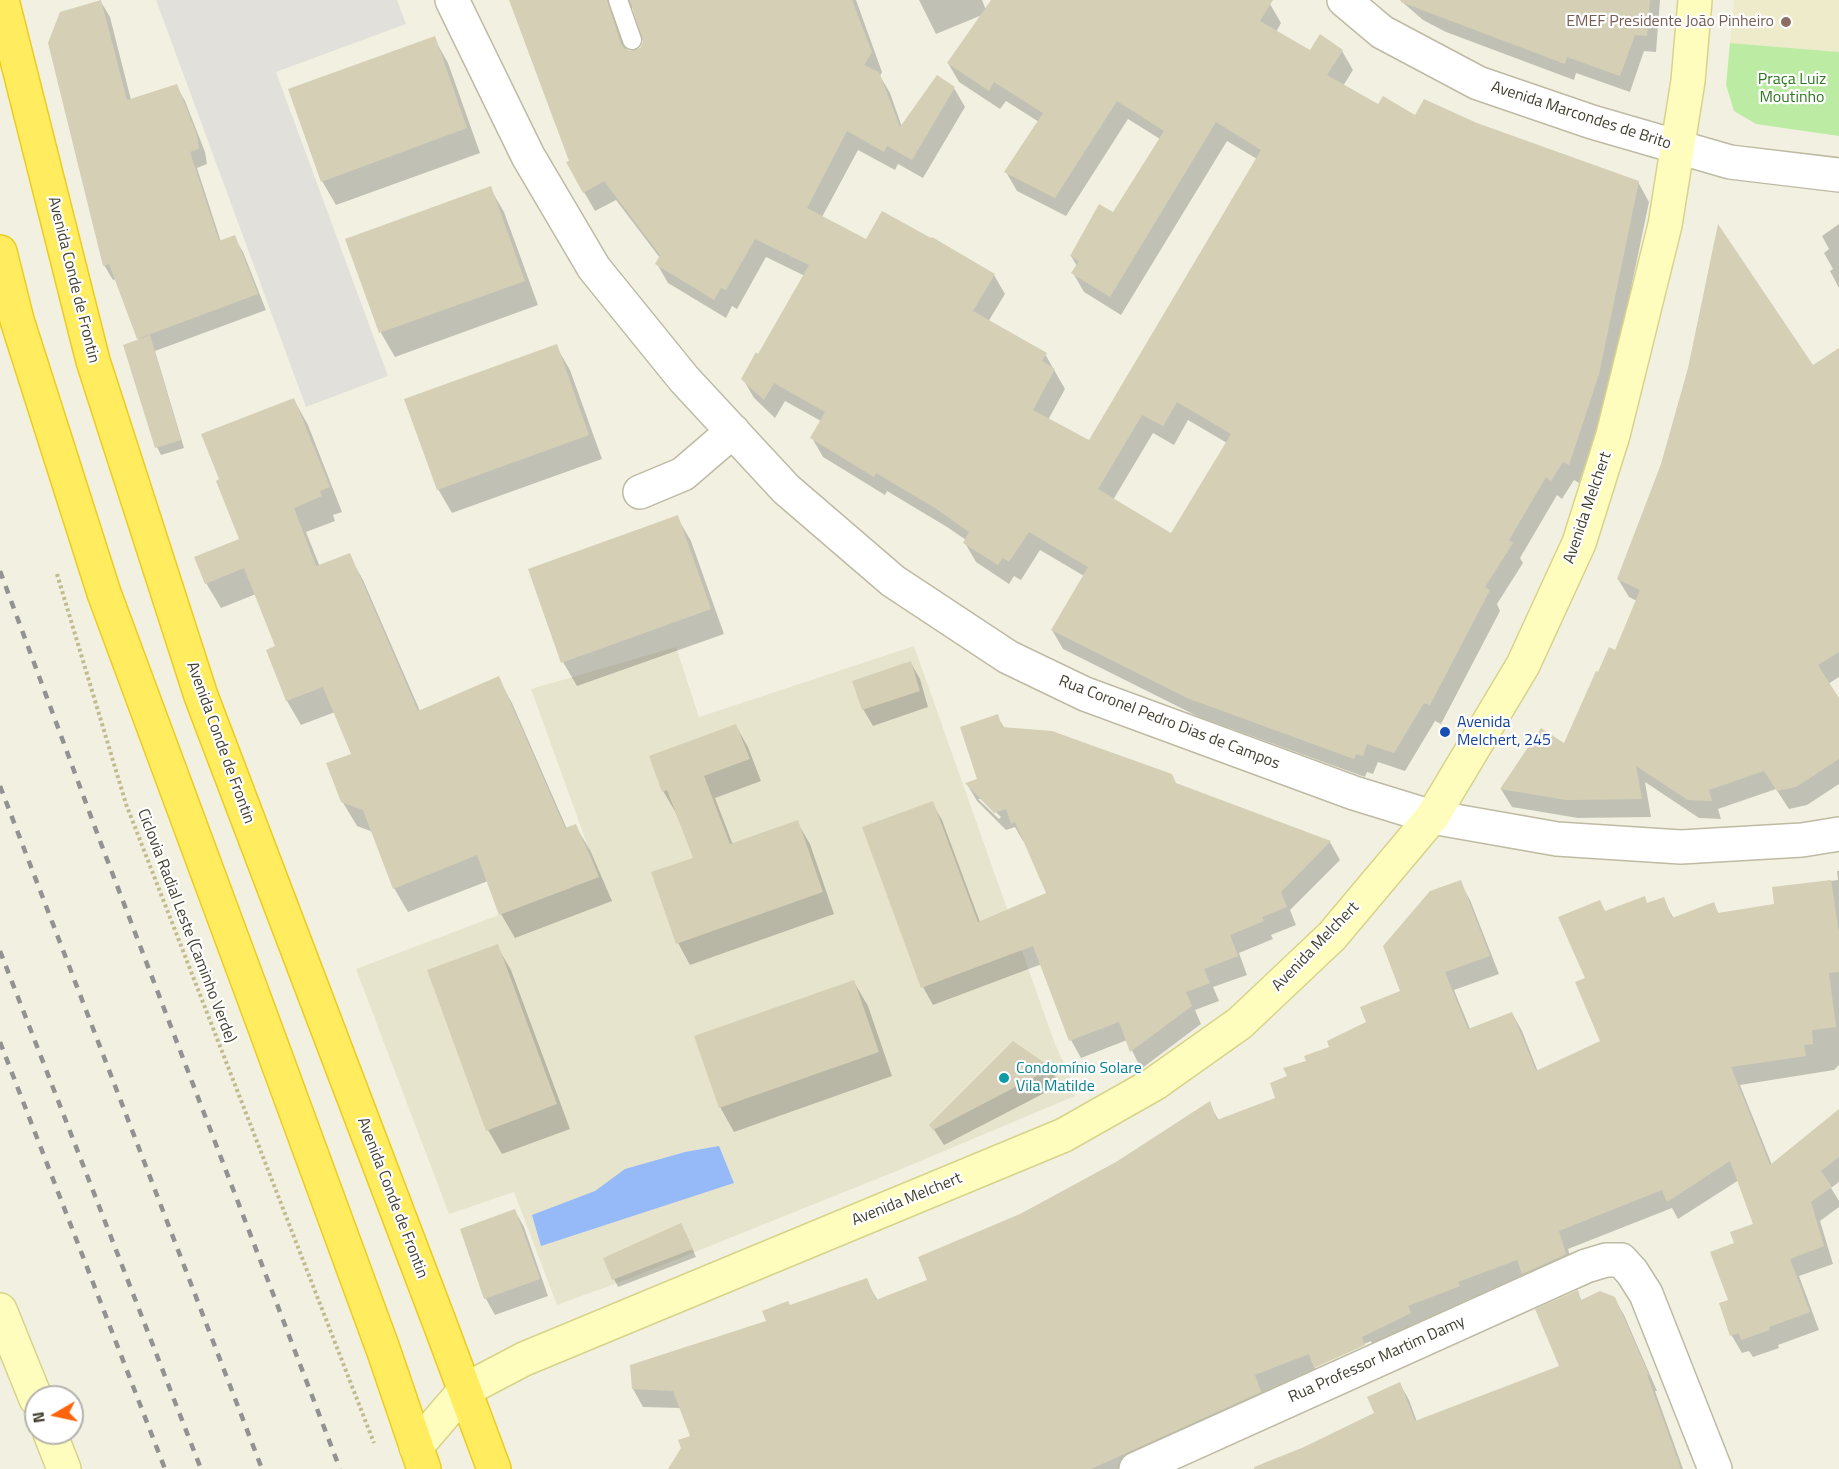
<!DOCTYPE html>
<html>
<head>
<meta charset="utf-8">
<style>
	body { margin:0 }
	#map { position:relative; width:1839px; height:1469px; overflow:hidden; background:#f2f1e1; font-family:"Titillium Web",sans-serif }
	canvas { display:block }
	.north { position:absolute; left:24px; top:1385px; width:60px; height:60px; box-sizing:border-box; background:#fff; border:2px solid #b4b3ad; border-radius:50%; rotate:261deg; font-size:16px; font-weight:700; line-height:24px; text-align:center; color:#444031 }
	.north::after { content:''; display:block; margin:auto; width:21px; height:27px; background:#ff640b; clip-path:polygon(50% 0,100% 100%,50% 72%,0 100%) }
</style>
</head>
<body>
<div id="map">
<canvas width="1839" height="1469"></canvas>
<div class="north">N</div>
</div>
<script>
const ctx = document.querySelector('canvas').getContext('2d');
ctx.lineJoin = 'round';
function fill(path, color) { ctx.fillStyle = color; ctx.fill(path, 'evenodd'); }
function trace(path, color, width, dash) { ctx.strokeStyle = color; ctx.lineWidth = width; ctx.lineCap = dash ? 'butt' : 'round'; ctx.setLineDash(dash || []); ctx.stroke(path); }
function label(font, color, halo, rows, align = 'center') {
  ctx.font = font + ' "Titillium Web",sans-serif'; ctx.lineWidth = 4.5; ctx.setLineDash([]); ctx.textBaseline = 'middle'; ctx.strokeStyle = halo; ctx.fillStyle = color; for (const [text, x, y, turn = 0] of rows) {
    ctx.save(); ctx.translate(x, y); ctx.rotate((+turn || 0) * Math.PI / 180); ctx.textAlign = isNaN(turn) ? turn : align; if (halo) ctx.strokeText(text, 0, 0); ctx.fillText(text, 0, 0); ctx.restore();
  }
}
const residential = new Path2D(`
	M914 646 1055 1044 1073 1083 1075 1096 899 1170 628 1279 557 1305 514 1192 449 1214 356 969 599 877 531 689 676 647 699 717Z`);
const education = new Path2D(`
	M1734 0H1839V52L1730 43Z`);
const green = new Path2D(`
	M1730 43 1839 52V136L1756 124 1734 111 1726 85Z`);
const parking = new Path2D(`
	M156 0H397L406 24 276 72 388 376 306 407Z`);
const water = new Path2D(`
	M719 1146 734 1183 541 1246 532 1215 595 1191 625 1169 685 1152Z`);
const shadow = new Path2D(`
	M510 0H856L882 72 880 76 890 93 902 127 954 88 965 107 923 178 898 164 895 170 858 150 822 217 867 241 994 275 1005 294 988 322 1045 354 1065 389 1048 420 1089 442 1257 159 1227 141 1121 315 1084 292 1073 273 1077 266 1071 256 1113 214 1160 139 1128 119 1066 216 1017 191 1006 172 1039 122 1006 101 1000 109 959 82 948 63 982 15 936 34 919 0H982L986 10 993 0H1264L1270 4 1281 23 1276 32 1310 52 1342 51 1353 70 1343 86 1379 106 1415 117 1476 124 1638 182 1649 202 1609 394 1579 483 1574 480 1562 499 1557 495 1520 558 1523 563 1497 604 1500 611 1441 724 1435 721 1405 771 1378 762 1373 774 1367 772 1365 777 1199 717 1063 649 1052 630 1084 576 1040 550 1021 580 1014 576 1009 584 976 562 965 543 966 540 947 527 887 491 885 495 823 457 812 438 821 421 785 401 775 418 754 398 743 379 759 356 805 276 766 257 737 309 732 306 726 318 668 283 657 264 660 258 616 200 595 211 584 192 571 162ZM626 8H633L644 36 642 48 635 52 627 51 618 24ZM1188 420 1227 443 1172 535 1113 500 1153 433 1174 445Z
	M1400 0H1660L1656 52 1644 51 1630 92 1576 73 1574 80 1446 32 1423 20Z
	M101 2 110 17 131 100 176 85 185 101 205 152 207 164 197 168 221 242 234 237 243 252 266 310 155 351 184 448 161 455 157 447 139 340 116 279 113 280 104 265Z
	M434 38 448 63 480 153 336 205 322 181Z
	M490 188 504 212 538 305 395 357 381 333 347 239Z
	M1839 224V288L1830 271 1833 269 1824 253 1829 249 1822 236Z
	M556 346 570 370 602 459 452 513 438 489Z
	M1839 349V677L1828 684 1839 700V784L1807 805 1789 809 1776 789 1718 809 1721 819 1699 818 1645 782 1651 817 1578 818 1512 807 1501 789 1565 746 1599 674 1616 652 1637 601 1629 597 1618 579 1813 367Z
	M294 400 308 425 342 512 333 515 335 521 306 532 320 567 349 555 363 580 420 711 498 678 512 703 567 829 575 825 590 850 612 901 515 938 501 914 488 881 408 912 394 888 373 832 357 826 342 801 353 755 335 712 301 725 287 701 268 651 277 647 256 594 221 608 206 583 241 540Z
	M677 517 691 541 724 634 577 686 563 662Z
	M911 663 920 679 928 707 873 726 863 709Z
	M997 716 1005 729 1177 785 1330 842 1340 860 1290 910 1296 925 1271 935 1273 939 1239 953 1247 975 1213 987 1219 1001 1195 1010 1201 1024 1141 1069 1127 1040 1081 1058 1071 1040 1042 964 933 1005 923 987 932 803 942 820 980 922 1048 894 1024 840 1023 841 1015 827 1006 830 977 801 967 784 979 780ZM978 799H982L1001 817 999 819Z
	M736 726 748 747 761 781 715 798 733 845 797 822 810 844 834 914 690 965 678 943 695 858 676 813 663 791Z
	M1837 871H1839V1065L1834 1070 1740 1085 1772 1165 1839 1113V1182L1831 1188 1839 1201V1207L1820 1221 1833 1264 1799 1276 1819 1330 1778 1345 1779 1348 1753 1357 1749 1351 1742 1353 1732 1336 1721 1304 1730 1301 1736 1244 1755 1224 1739 1180 1678 1219 1672 1208 1568 1249 1575 1272 1526 1278 1467 1300 1469 1304 1417 1324 1420 1331 1264 1393 1270 1410 1142 1469H670L692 1436 681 1408 643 1407 633 1389 768 1322 790 1306 866 1280 878 1301 929 1281 1021 1216 1116 1163 1209 1103 1219 1121 1277 1099 1289 1077 1368 1023 1402 992 1460 882 1470 900 1499 974 1454 990 1470 1029 1512 1013 1522 1031 1538 1072 1602 1042 1587 979 1606 912 1648 905 1663 899 1674 919 1713 904 1719 914 1775 905 1773 888 1838 880ZM1371 1341 1372 1344 1315 1369V1366Z
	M497 946 511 970 570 1129 502 1154 488 1130Z
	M854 982 868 1006 892 1076 734 1132 720 1107Z
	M1013 1043 1051 1069 1060 1085 944 1145 931 1125Z
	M515 1211 524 1227 548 1296 495 1315 486 1299 462 1230Z
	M685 1232 696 1257 618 1287 614 1279Z
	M1577 1292 1582 1301 1614 1298 1624 1315 1657 1391H1655L1683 1469H1287L1376 1414 1400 1384 1409 1400 1417 1422 1561 1366Z`);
const building = new Path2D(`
	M101 0 127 100 177 84 197 135 199 149 190 152 219 241 235 235 258 294 137 339 109 264 103 266 48 43 60 12Z
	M509 0H607L621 44 625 49 630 51 640 48 643 42 630 0H852L872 52 864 65 879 72 900 127 937 75 955 87 912 160 887 146 884 152 847 131 807 208 866 239 882 211 931 238 932 237 995 274 973 311 1047 353 1042 361 1055 369 1033 410 1089 440 1261 150 1216 122 1110 297 1071 273 1079 261 1070 256 1099 204 1113 212 1164 131 1117 101 1055 198 1004 172 1043 113 994 82 989 91 947 63 991 0H1273L1260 21 1310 50 1320 34 1343 50 1327 75 1378 104 1383 96 1415 115 1424 99 1477 123 1639 181 1599 374 1569 465 1563 462 1551 481 1546 477 1509 540 1513 543 1485 587 1490 590 1430 705 1424 703 1394 753 1367 744 1363 756 1356 754 1354 759 1187 698 1051 630 1088 567 1029 532 1009 562 1003 558 998 565 963 543 969 532 935 508 876 473 874 477 810 438 825 412 774 383 764 400 741 379 756 352 758 354 809 265 755 239 726 290 721 288 714 300 655 264 660 255 604 181 583 193 566 162 569 161ZM1177 402 1231 434 1171 533 1098 489 1142 415 1163 426Z
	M1402 0H1650L1647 36 1635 35 1620 76 1567 57 1565 64 1401 2Z
	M435 36 467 128 321 182 288 89Z
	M491 186 525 281 379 333 345 239Z
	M1718 224 1813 365 1839 348V652L1818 665 1839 698V759L1796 787 1777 791 1764 771 1709 790 1712 801 1688 800 1636 766 1642 799 1567 800 1500 789 1541 728 1564 743 1596 671 1598 672 1609 647 1615 650 1640 590 1617 579 1661 464 1688 368Z
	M150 335 181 440 155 448 123 345Z
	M557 344 589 435 437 490 404 399Z
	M294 398 330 487 320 491 322 496 294 508 316 566 350 553 418 711 499 676 565 828 576 824 599 877 499 915 477 855 393 889 363 810 341 802 326 763 351 754 323 687 286 701 266 650 275 646 244 568 205 584 194 557 239 539 216 481 219 479 201 434Z
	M678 515 711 609 561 663 528 569Z
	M911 661 920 691 862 710 852 681Z
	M998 714 1002 727 1052 731 1088 744 1172 774 1176 783 1331 841 1281 892 1287 907 1262 917 1264 921 1230 935 1238 956 1204 969 1210 983 1186 992 1192 1006 1130 1052 1119 1022 1069 1041 1033 946 921 988 862 827 933 801 978 922 1046 893 1015 822 1011 824 1006 809 994 813 965 783 977 779 960 727Z
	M736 724 750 759 704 776 730 844 798 820 823 892 676 944 651 872 693 858 667 790 662 792 649 756Z
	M1461 880 1490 956 1445 972 1468 1029 1512 1012 1536 1071 1600 1041 1575 982 1585 978 1558 917 1600 900 1605 911 1645 896 1647 903 1664 897 1672 918 1714 902 1718 913 1774 904 1772 887 1831 880 1839 933V972L1829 973 1836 1027 1812 1030 1813 1044 1804 1045 1806 1056 1731 1067 1770 1165 1839 1109V1157L1821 1171 1832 1187 1811 1202 1824 1246 1790 1259 1810 1312 1769 1327 1770 1330 1741 1340 1739 1333 1730 1336 1719 1303 1728 1300 1710 1252 1734 1243 1730 1232 1753 1224 1730 1161 1667 1202 1662 1190 1559 1231 1566 1254 1522 1274 1517 1260 1458 1282 1460 1286 1408 1306 1411 1313 1362 1337 1365 1345 1314 1368 1309 1354 1255 1375 1261 1392 1091 1469H668L681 1448 678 1440 690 1436 673 1391 632 1389 630 1365 766 1321 762 1311 788 1301 790 1305 867 1278 876 1300 927 1280 918 1257 1020 1214 1116 1162 1210 1101 1217 1120 1275 1098 1270 1083 1287 1076 1283 1068 1306 1061 1304 1056 1329 1047 1327 1041 1366 1022 1360 1007 1400 991 1383 946 1430 891Z
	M498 944 557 1104 486 1131 427 970Z
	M854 980 879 1052 719 1108 694 1036Z
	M1013 1041 1052 1068 933 1130 929 1125Z
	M515 1209 540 1279 484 1299 460 1229Z
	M681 1223 693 1249 612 1280 603 1258Z
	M1578 1290 1581 1300 1600 1291 1615 1297 1649 1375H1647L1681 1469H1254V1467L1304 1447 1374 1413 1367 1397 1400 1382 1415 1421 1559 1366 1535 1309Z`);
const path = new Path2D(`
	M57 574 126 804 374 1443`);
const lane = new Path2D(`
	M618 0 632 40`);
const street = new Path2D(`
	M452 0 528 156 594 268 684 379 786 489 893 581 1008 657 1085 694 1354 793 1432 817 1557 839 1681 847 1802 840 1839 834
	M1344 0 1382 32 1478 83 1592 122 1730 162 1839 175
	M640 492 683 474 733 431
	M1136 1469 1586 1266 1606 1260H1621L1632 1272 1646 1294 1715 1469`);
const secondary = new Path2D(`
	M0 1310 36 1399
	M50 1433 64 1469
	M416 1447 465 1390 524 1359 1064 1135 1154 1084 1240 1023 1332 936 1432 817 1523 665 1579 543 1613 435 1665 225 1688 81 1695 0`);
const highway = new Path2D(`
	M2 0 93 361 201 696 440 1324 494 1469
	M0 252 17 320 104 593 264 1025 383 1349 424 1469`);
const rail = new Path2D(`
	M0 571 100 841 340 1469
	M0 786 262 1469
	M0 951 201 1469
	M0 1042 165 1469`);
const markers = [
	[1786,22,6,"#8d6e63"],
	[1445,732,6,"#1a4fb4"],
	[1004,1078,6,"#0f9aa8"]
];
const educationNames = [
	["EMEF Presidente João Pinheiro",1774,22]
];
const parkNames = [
	["Praça Luiz",1792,80],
	["Moutinho",1792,98]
];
const streetNames = [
	["Avenida Marcondes de Brito",1581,116,18],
	["Avenida Conde de Frontin",73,280,76],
	["Avenida Melchert",1588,508,-71],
	["Rua Coronel Pedro Dias de Campos",1169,723,21],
	["Avenida Conde de Frontin",220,743,70],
	["Ciclovia Radial Leste (Caminho Verde)",186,926,69],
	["Avenida Melchert",1316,947,-46],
	["Avenida Conde de Frontin",392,1198,69],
	["Avenida Melchert",907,1200,-22],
	["Rua Professor Martim Damy",1377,1360,-24]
];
const transitNames = [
	["Avenida",1457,723],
	["Melchert, 245",1457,741]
];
const cultureNames = [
	["Condomínio Solare",1016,1069],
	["Vila Matilde",1016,1087]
];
fill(residential, '#e7e4ce');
fill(education, '#edebc9');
fill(green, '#bceca4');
fill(parking, '#e2e0da');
fill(water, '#95baf7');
fill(shadow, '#0003');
fill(building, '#d4cfb5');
trace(lane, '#bebaa3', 21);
trace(street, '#bebaa3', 36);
trace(secondary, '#d7d38b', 36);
trace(highway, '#eccc21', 36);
trace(path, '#c2bb92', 4, [3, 3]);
trace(lane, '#fff', 18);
trace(street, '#fff', 33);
trace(secondary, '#fffdbe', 33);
trace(highway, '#ffec5f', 33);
trace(rail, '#929292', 4.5, [8, 8]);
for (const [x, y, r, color] of markers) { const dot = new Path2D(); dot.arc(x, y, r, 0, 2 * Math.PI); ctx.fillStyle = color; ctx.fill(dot); trace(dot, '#fff', 2); }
label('16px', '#785e54', '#fff', educationNames, 'right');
label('16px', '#2f7a20', '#fff', parkNames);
label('16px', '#444031', '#fff', streetNames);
label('16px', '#164399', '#fff', transitNames, 'left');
label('16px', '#0d838f', '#fff', cultureNames, 'left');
</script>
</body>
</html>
